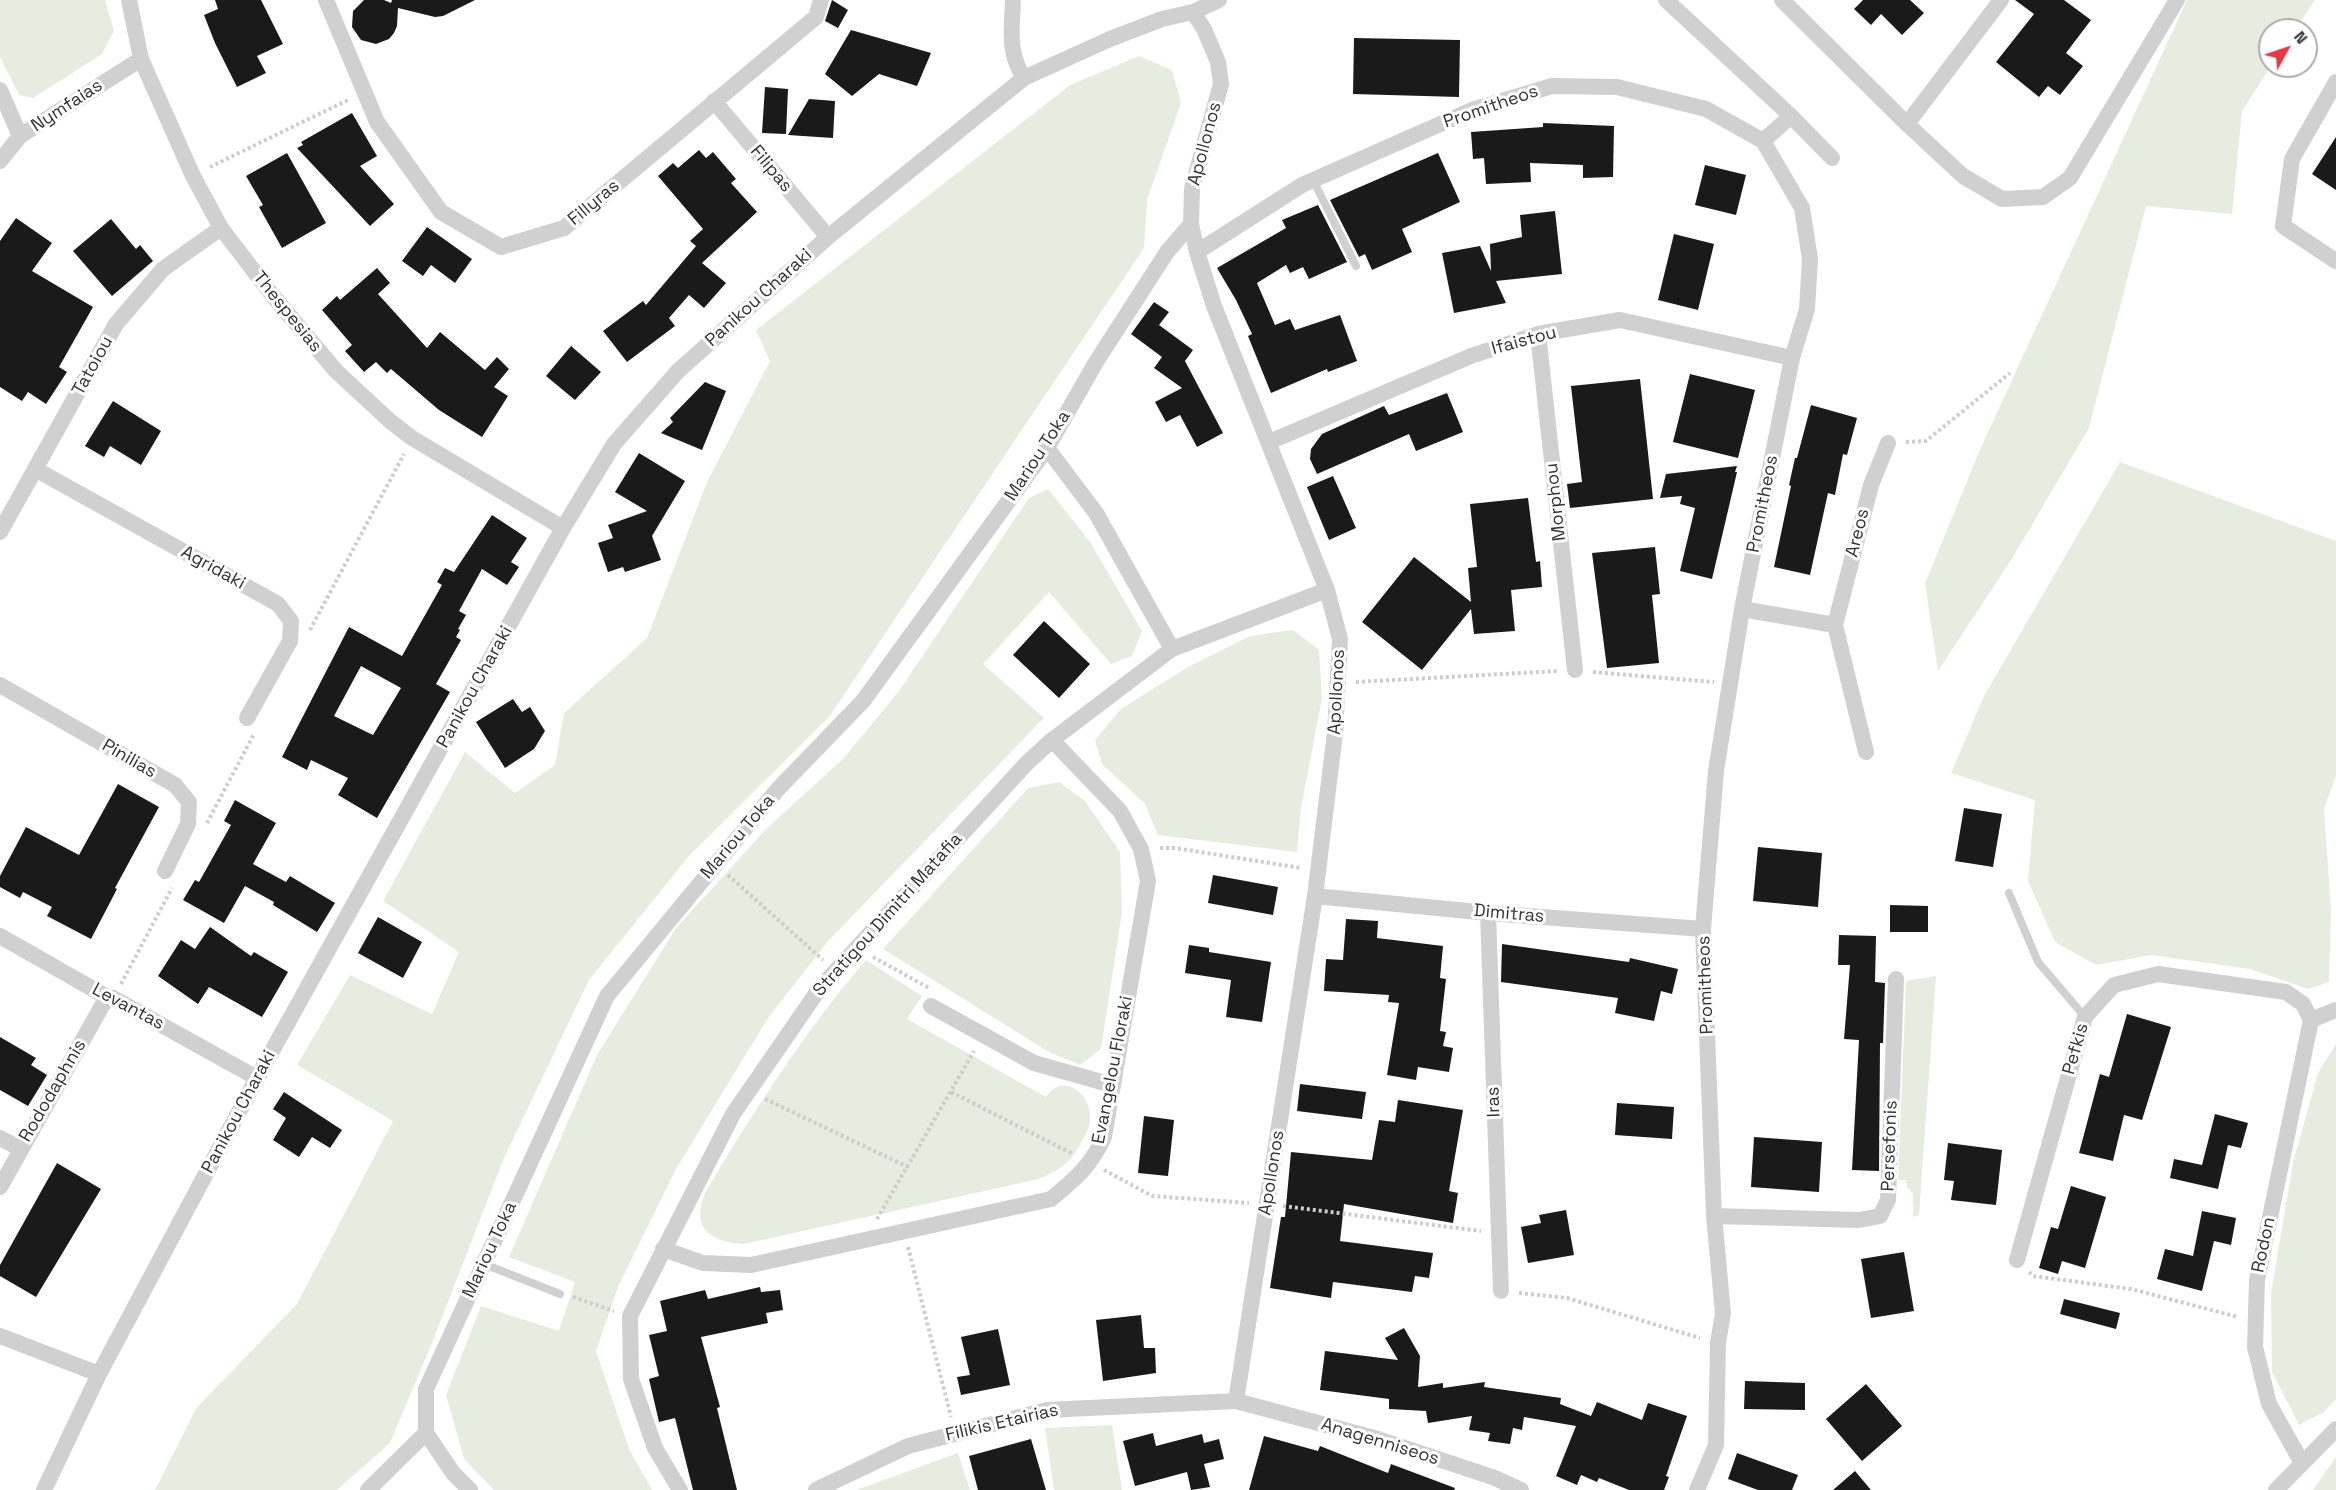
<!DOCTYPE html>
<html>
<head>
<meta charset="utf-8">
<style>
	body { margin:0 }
	#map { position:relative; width:2336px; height:1490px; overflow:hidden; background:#fff; font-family:"Space Grotesk",sans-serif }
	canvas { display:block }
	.north { position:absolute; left:2258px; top:18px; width:60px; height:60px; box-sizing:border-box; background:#fff; border:2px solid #adadad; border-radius:50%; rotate:50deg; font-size:16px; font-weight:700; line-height:24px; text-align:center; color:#333 }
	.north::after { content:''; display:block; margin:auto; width:21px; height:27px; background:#e63946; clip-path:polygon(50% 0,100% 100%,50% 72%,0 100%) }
</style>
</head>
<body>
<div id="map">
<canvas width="2336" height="1490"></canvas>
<div class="north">N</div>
</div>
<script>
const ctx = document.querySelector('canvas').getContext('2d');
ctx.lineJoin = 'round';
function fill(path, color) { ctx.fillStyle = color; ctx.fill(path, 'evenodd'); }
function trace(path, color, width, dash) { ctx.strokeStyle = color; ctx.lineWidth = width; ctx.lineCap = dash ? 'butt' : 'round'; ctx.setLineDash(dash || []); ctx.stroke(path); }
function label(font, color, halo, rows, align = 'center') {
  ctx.font = font + ' "Space Grotesk",sans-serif'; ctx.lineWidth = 6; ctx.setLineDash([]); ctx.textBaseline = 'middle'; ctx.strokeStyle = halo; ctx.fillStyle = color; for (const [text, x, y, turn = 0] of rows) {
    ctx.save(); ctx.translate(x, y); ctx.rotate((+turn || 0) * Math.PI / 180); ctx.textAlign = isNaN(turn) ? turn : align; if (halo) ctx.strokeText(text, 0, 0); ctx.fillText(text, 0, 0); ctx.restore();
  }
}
const green = new Path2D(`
	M0 0H105L114 31 102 54 33 98 19 95 0 57Z
	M2187 0H2315L2295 30H2270L2271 66 2242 111 2232 214 2146 206 2089 428 2013 557 1938 671 1925 583 1982 445Z
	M1139 56 1172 70 1181 103 1147 200 1144 248 829 717 688 857 589 980 504 1158 432 1343 390 1443 337 1490H155L197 1407 297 1304 393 1121 297 1065 350 975 432 1014 459 952 383 901 465 752 515 793 555 765 564 713 647 638 707 482 770 361 756 330 1070 85Z
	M2120 462 2336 541V776L2324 808 2331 909 2329 982 2308 989 2250 969 2151 955 2096 965 2055 942 2028 881 2035 800 1951 773 1984 696Z
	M1048 489 1090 542 1142 631 1132 656 1111 664 1049 592 983 664 1044 718 829 940 768 1018 676 1169 618 1287 596 1351 629 1449 652 1490H494L464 1459 446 1395 481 1306 559 1331 575 1282 509 1257 597 1055 676 928 766 829 844 758 899 691 1029 498Z
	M1293 630 1319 650 1322 698 1301 808 1297 852 1158 835 1145 804 1102 764 1095 740 1121 709 1188 667 1250 636Z
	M1059 782 1085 801 1120 852 1122 912 1101 1049 1080 1065 1049 1052 883 949 1028 788Z
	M866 960 922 996 907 1019 1046 1097C1062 1071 1092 1094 1090 1119 1090 1128 1085 1136 1080 1144 1076 1152 1070 1161 1063 1166 1056 1171 1047 1175 1039 1179L744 1244C708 1242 690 1227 706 1191 755 1110 804 1032 866 960Z
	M1936 976 1919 1215 1913 1217V1194L1907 1187 1906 1180H1898L1906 981Z
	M2336 1044V1399L2324 1412 2299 1425 2272 1372 2271 1293 2293 1163 2318 1073Z
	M1112 1425 1122 1490H1054L1045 1428Z
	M958 1453 970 1490H857L859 1489Z
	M2336 1457V1490H2313Z`);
const building = new Path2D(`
	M215 0H261L283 44 257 56 266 73 237 87 215 43 204 15 218 9Z
	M364 0H384L391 3 392 0H475L443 16 435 17 398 8 397 26 394 33 389 39 376 44 361 40 352 27 353 11Z
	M832 0 848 10 838 28 825 21Z
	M1863 0H1910L1924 13 1902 35 1881 14 1871 25 1854 9Z
	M2015 0H2064L2091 20 2066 53 2083 66 2060 95 2048 86 2039 97 1996 62 2034 14Z
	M851 30 931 53 917 86 879 74 852 96 825 74Z
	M1354 38 1460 40 1459 97 1353 94Z
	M765 87 788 89 786 134 762 133Z
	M809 99 835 101 833 138 788 135Z
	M352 113 377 156 360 166 394 204 370 226 297 148 303 145 301 142Z
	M1543 123 1614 126 1613 177 1583 178V165L1530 163 1531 182 1486 184 1484 158 1473 159 1471 132 1543 127Z
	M2336 137V190L2312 174Z
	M699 150 706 158 713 152 736 179 731 183 757 212 702 263 726 283 704 308 689 295 669 318 675 326 627 362 603 331 643 301 646 305 696 246 690 241 703 229 658 176 673 163 678 168Z
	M287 153 326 223 282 248 259 207 263 205 246 176Z
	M1438 153 1460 202 1402 229 1412 252 1372 270 1365 254 1359 257 1330 200Z
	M1705 165 1746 175 1736 215 1695 205Z
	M1318 205 1347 262 1309 279 1303 267 1290 273 1286 265 1257 283 1275 325 1290 319 1295 330 1340 315 1357 361 1328 372 1327 369 1271 393 1248 336 1252 334 1236 300 1217 268 1286 228 1282 220Z
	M1555 211 1562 274 1496 281 1506 303 1454 313 1442 253 1480 246 1491 271 1490 244 1522 237 1520 215Z
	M16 218 52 243 32 271 93 307 59 367 67 372 46 404 28 392 22 401 0 387V241Z
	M111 219 136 249 140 245 153 261 112 296 73 251Z
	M427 227 472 259 455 283 431 265 423 276 402 261Z
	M1674 234 1714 244 1698 310 1658 300Z
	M377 268 390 283 378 294 427 348 440 332 485 370 497 357 509 369 494 387 508 396 482 437 439 410 391 369 387 373 376 362 364 372 345 351 352 345 322 310 337 296 340 300Z
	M1154 302 1169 312 1159 325 1193 350 1185 361 1223 433 1197 447 1180 415 1166 422 1155 402 1182 388 1154 368 1162 357 1131 334Z
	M571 346 601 372 575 400 546 376Z
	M1690 374 1755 390 1738 458 1673 442Z
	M1640 379 1653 499 1570 508 1567 484 1582 482 1571 386Z
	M705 382 726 391 702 450 661 433 673 422 670 418Z
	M1447 393 1463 432 1416 451 1409 434 1317 474 1310 459 1311 449 1322 434 1384 406 1389 415Z
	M113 401 161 431 141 465 110 446 104 457 85 446Z
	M1811 405 1857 418 1847 455 1843 454 1835 495 1828 493 1810 575 1774 567 1791 486 1789 485 1795 458H1797Z
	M639 453 685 481 652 536 661 560 625 572 623 567 608 572 598 543 613 538 608 525 647 511 615 492Z
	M1737 466 1735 472H1737L1712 579 1680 571 1695 508 1680 504 1682 496 1660 498 1666 474Z
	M1333 476 1356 528 1329 540 1307 487Z
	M1528 498 1536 562 1540 561 1542 587 1511 590 1515 631 1474 634 1471 609 1422 670 1362 622 1414 557 1471 602 1468 568 1477 567 1470 504Z
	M492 515 527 538 511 562 519 567 507 585 482 569 459 611 466 615 458 629 460 630 456 637 461 640 436 684 450 692 377 818 338 795 348 778 311 760 307 770 282 757 349 627 402 656 442 585 437 582 445 568 454 572ZM361 666 401 688 373 735 334 716Z
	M1655 547 1660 594 1652 595 1659 663 1607 668 1592 553Z
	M1044 621 1090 664 1059 698 1013 655Z
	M513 699 522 712 530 707 545 731 534 749 505 768 476 722Z
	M118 784 159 807 115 888 117 889 91 939 47 916 52 907 23 892 20 898 0 887V876L26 827 79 855Z
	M235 800 276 823 253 864 286 882 290 876 335 903 317 932 273 905 274 902 245 886 224 923 183 900 195 880 199 882 231 825 224 821Z
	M1964 808 2002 814 1993 867 1955 861Z
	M1758 847 1822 853 1818 907 1753 901Z
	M1213 875 1278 887 1273 915 1208 903Z
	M1890 905 1928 906V932H1890Z
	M378 917 422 942 403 978 358 953Z
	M1346 919 1378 921 1377 938 1443 946 1440 978 1446 979 1440 1031 1446 1032 1443 1046 1453 1048 1449 1072 1418 1067 1416 1080 1387 1075 1399 1003 1388 1002 1389 995 1324 991 1326 959 1343 960Z
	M210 927 251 956 254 952 288 972 262 1017 209 987 198 1004 158 976 181 940 195 949Z
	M1839 935 1876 936 1875 982 1885 983 1883 1043H1880L1879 1171 1852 1170 1859 1040 1844 1039 1850 965H1838Z
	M1502 944 1629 962 1630 958 1678 969 1672 994 1661 991 1654 1021 1615 1013 1618 998 1501 982Z
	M1189 945 1209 948V952L1271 962 1262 1022 1226 1017 1231 980 1185 973Z
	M2127 1014 2171 1027 2142 1120 2124 1115 2113 1161 2079 1153 2100 1074 2109 1077Z
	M0 1037 36 1058 31 1065 47 1075 28 1106 0 1090Z
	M1300 1084 1366 1092 1362 1119 1297 1111Z
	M284 1092 342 1130 330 1148 312 1137 299 1157 273 1140 286 1118 273 1109Z
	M1398 1100 1463 1110 1449 1191 1458 1193 1453 1223 1344 1204 1340 1241 1433 1253 1429 1278 1415 1276 1412 1292 1333 1282 1331 1298 1270 1288 1281 1217H1285L1291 1152 1372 1160 1379 1120 1395 1122Z
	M1617 1103 1674 1107 1672 1139 1615 1135Z
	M2215 1114 2248 1123 2241 1148 2228 1145 2218 1189 2170 1178 2174 1159 2202 1165Z
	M1144 1116 1174 1120 1168 1176 1138 1173Z
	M1754 1137 1822 1142 1819 1192 1751 1187Z
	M1948 1143 2002 1150 1996 1205 1951 1200 1954 1181 1944 1180Z
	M57 1163 101 1189 36 1297 0 1276V1265Z
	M2071 1186 2106 1197 2085 1268 2062 1261 2058 1274 2039 1268 2051 1227 2058 1229Z
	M1566 1210 1574 1255 1528 1263 1521 1227 1541 1223 1539 1215Z
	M2202 1211 2236 1218 2231 1245 2214 1241 2202 1291 2157 1279 2165 1249 2193 1256Z
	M1904 1252 1914 1311 1871 1318 1861 1259Z
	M760 1287 761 1292 780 1290 783 1310 766 1313 768 1323 701 1337 720 1407 717 1408 737 1490H693L675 1418 659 1422 649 1379 659 1376 649 1335 667 1331 660 1301 705 1290 708 1299Z
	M2064 1299 2120 1313 2116 1329 2060 1314Z
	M1141 1315 1144 1348H1155L1156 1373 1103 1381 1096 1320Z
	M1404 1328 1420 1356 1418 1387 1443 1383V1388L1485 1382 1484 1387 1561 1398 1560 1404 1591 1416 1597 1402 1642 1420 1648 1403 1687 1416 1666 1476 1669 1477 1664 1490H1629L1599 1478 1597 1482 1581 1475 1577 1485 1556 1476 1576 1426 1524 1417 1522 1430 1513 1428 1510 1444 1488 1441 1490 1433 1469 1430 1472 1416 1428 1423 1426 1411 1389 1409V1399L1320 1390 1325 1351 1398 1360 1385 1338Z
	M998 1329 1010 1385 961 1395 957 1377 970 1375 961 1337Z
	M1745 1381 1805 1383V1410L1744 1409Z
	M1866 1384 1902 1426 1862 1461 1826 1419Z
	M1153 1433 1156 1446 1202 1434 1204 1443 1219 1439 1224 1459 1204 1464 1210 1487 1191 1490 1187 1472 1135 1486 1123 1441Z
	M1264 1436 1318 1451 1320 1446 1388 1473 1391 1464 1455 1488 1454 1490H1249Z
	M1031 1439 1046 1490H978L969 1456Z
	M1737 1453 1798 1475 1792 1490H1758L1728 1479Z
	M1855 1471 1871 1490H1833Z`);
const path = new Path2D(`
	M210 167 348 100
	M1906 442 1926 441 2010 373
	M310 630 404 454
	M1593 672 1714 682
	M1356 682 1558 671
	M207 823 254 734
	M1160 848H1175L1301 868
	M728 875 823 960
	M873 957 929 988
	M121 984 172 888
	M951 1092 1073 1154
	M765 1099 908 1167
	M1104 1170 1152 1196 1249 1203
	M1283 1206 1481 1231
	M877 1219 974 1051
	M908 1247 951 1417
	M2029 1272 2033 1276 2131 1289 2238 1317
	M1519 1293 1567 1298 1700 1338
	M573 1297 614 1311`);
const service = new Path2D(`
	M1313 180 1356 266
	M2009 893 2038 962 2085 1017
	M484 1264 560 1294`);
const minor = new Path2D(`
	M129 0 141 59 193 176 221 228 273 296 336 371 390 421 412 438 563 528
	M326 0 377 122 441 212 501 247 564 228 816 17 821 0
	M1666 0 1791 116 1832 158
	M1782 0 1907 124 1963 176 2002 199 2043 197 2070 178 2177 0
	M1193 12 1204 29 1218 62 1221 84 1192 189 1191 224 1197 252 1214 306 1327 590 1340 639 1335 733 1315 896 1236 1401
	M1024 78 1110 39 1162 19 1193 12 1219 0
	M2336 82 2292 159 2283 226 2336 261
	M0 90 20 136
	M714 101 828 237
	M1907 124 2001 0
	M1763 141 1791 116
	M0 161 20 136 141 59
	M1197 252 1302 185 1472 110 1552 86 1617 87 1706 109 1763 141 1802 208 1810 259 1807 309 1792 358 1742 609 1716 771 1703 929 1714 1216 1723 1313 1718 1343 1716 1445 1697 1490
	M1538 334 1575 670
	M1269 442 1471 356 1538 334 1620 320 1792 358
	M1047 448 1096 513 1172 649
	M35 469 278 604 291 621 290 641 247 718
	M0 532 116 324 163 269 221 228
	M1742 609 1835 625
	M0 685 175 785 189 802 188 824 165 871
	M1866 752 1835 625 1871 485 1888 443
	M1315 896 1488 913 1703 929
	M1488 913 1501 1291
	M0 936 107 997 113 998 257 1078
	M931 1006 1034 1063 1112 1085
	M2311 1020 2336 1010
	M0 1138 21 1149
	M0 1187 107 997
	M1714 1216 1859 1220 1880 1216 1888 1200 1896 979
	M663 1249 703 1263 751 1265 1051 1199C1075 1179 1091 1166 1104 1137L1148 881 1141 849 1120 811 1052 740
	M2017 1260 2085 1017 2114 985 2158 974 2286 992 2303 1004 2311 1020
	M0 1336 99 1374
	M426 1433 453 1473 470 1490
	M2302 1463 2269 1404 2255 1347 2257 1280 2311 1020
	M44 1490 99 1374 257 1078 563 528 614 444 678 371 828 237 1024 78C1007 51 1012 30 1013 0
	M368 1490 426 1433V1389L607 996 778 789 863 701 1047 448 1096 362 1167 252 1191 224
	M680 1490 655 1448 631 1379 630 1316 733 1114 820 988 1027 763 1052 740 1172 649 1327 590
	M816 1490 908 1446 1047 1410 1236 1401 1378 1439 1495 1478 1521 1490
	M2276 1490 2336 1429`);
const streetNames = [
	["Nymfaias",67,106,-33],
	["Promitheos",1491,107,-19],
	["Apollonos",1205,144,-75],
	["Filipas",771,169,50],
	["Fillyras",594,203,-40],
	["Panikou Charaki",759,298,-42],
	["Thespesias",287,312,51],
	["Ifaistou",1524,341,-15],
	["Tatoiou",93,366,-61],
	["Mariou Toka",1038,456,-57],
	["Morphou",1556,502,-96],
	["Promitheos",1763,504,-79],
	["Areos",1858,533,-76],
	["Agridaki",213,568,29],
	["Panikou Charaki",475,687,-61],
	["Apollonos",1337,692,-87],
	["Pinilias",129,759,30],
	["Mariou Toka",738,837,-50],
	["Dimitras",1509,914,5],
	["Stratigou Dimitri Matafia",888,915,-48],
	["Promitheos",1706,985,-92],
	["Levantas",128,1007,28],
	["Pefkis",2076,1049,-74],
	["Evangelou Floraki",1113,1070,-79],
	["Rododaphnis",53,1091,-60],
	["Iras",1494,1102,-92],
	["Panikou Charaki",239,1112,-62],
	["Persefonis",1890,1146,-88],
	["Apollonos",1272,1173,-81],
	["Rodon",2264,1245,-78],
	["Mariou Toka",490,1250,-65],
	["Filikis Etairias",1002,1423,-13],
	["Anagenniseos",1380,1442,17]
];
fill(green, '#e6ecdf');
fill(building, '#1a1a1a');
trace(path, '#cdcdcd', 4, [3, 3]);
trace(service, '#d0d0d0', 8);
trace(minor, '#d0d0d0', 16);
label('18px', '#333', '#fff', streetNames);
</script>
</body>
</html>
